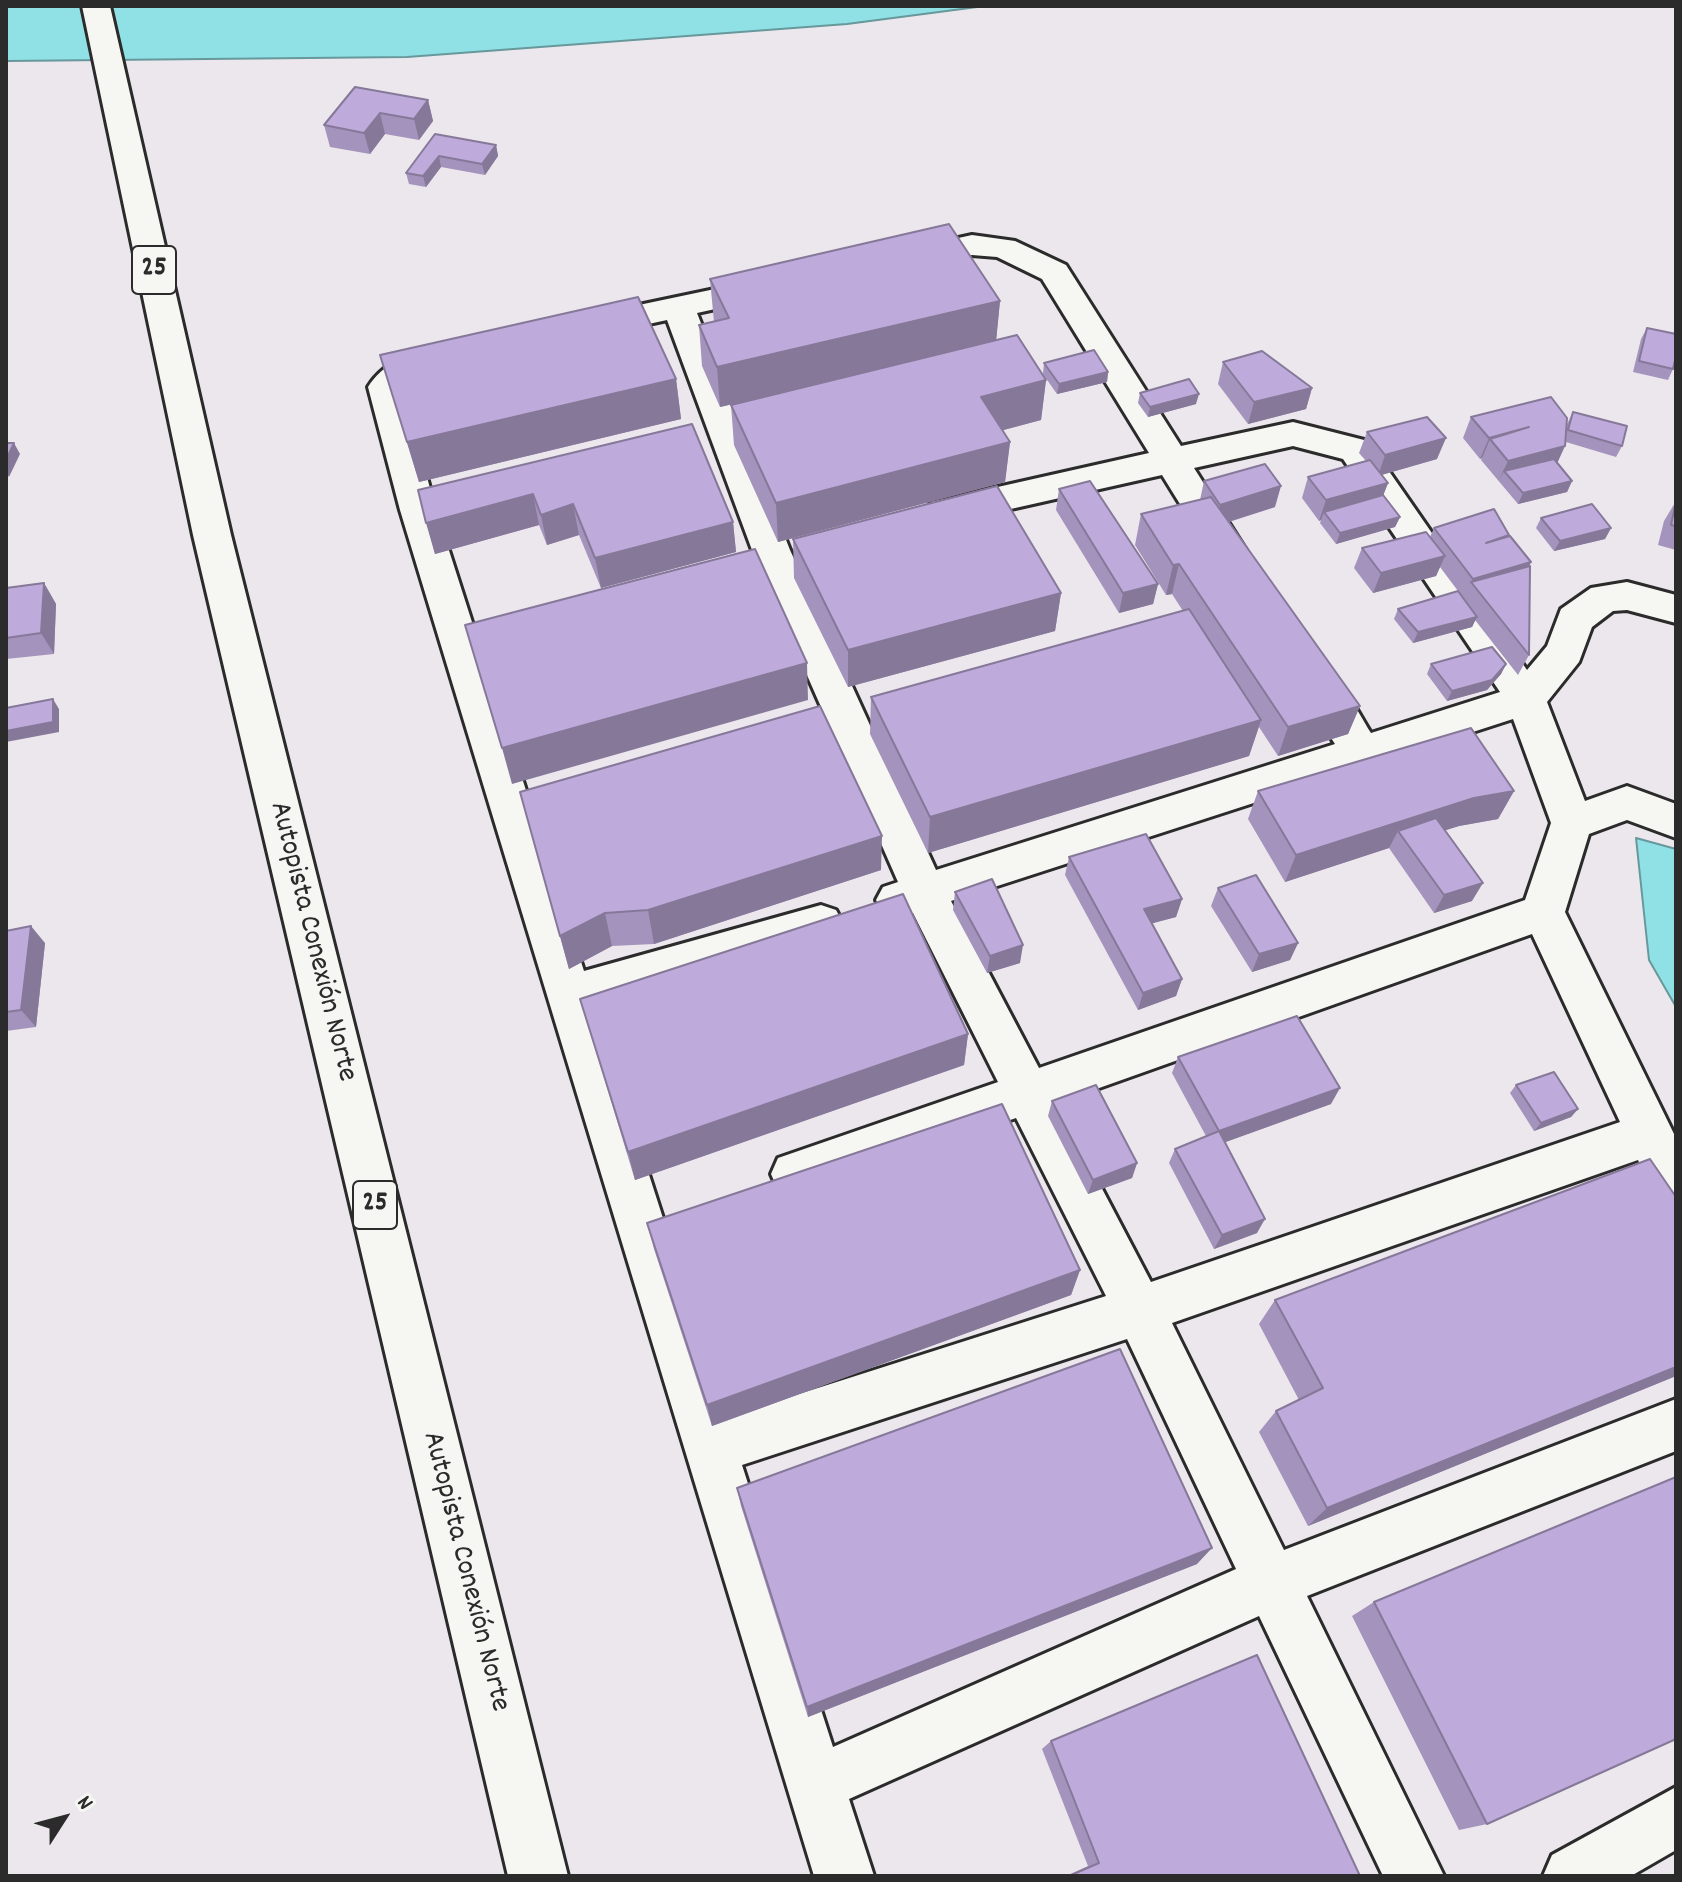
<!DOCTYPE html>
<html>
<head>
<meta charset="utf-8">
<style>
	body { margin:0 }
	#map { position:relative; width:1682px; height:1882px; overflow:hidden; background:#ebe7ed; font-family:Dekko,sans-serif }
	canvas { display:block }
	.frame { position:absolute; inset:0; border:8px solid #2b2b2b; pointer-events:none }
	.north { position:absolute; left:24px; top:1778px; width:80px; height:80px; -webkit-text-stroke:6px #f6f6f2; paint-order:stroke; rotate:54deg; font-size:22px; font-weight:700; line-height:32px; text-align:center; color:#2b2b2b }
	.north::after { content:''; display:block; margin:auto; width:28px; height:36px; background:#2b2b2b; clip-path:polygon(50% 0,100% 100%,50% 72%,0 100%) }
</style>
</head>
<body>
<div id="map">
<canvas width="1682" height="1882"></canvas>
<div class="frame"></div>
<div class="north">N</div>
</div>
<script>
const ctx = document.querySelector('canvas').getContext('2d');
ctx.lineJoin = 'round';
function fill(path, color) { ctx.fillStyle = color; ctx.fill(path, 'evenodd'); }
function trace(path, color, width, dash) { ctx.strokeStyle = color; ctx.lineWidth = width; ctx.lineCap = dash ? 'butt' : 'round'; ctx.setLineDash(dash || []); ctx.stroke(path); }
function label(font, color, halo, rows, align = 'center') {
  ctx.font = font + ' Dekko,sans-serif'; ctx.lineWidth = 6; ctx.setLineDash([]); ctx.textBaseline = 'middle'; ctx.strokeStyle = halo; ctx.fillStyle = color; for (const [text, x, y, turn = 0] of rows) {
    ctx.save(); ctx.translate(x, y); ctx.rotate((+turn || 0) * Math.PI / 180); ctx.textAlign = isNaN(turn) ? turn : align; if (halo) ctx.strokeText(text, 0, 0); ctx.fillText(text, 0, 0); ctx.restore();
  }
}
const water = new Path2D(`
	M6 6H985L847 24 407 57 6 61Z
	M1636 838 1676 849V1007L1649 960Z`);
const minor = new Path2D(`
	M972 235 1015 241 1066 265 1181 446 1293 422 1368 441 1527 670 1547 646 1561 609 1591 588 1627 582 1676 595V623L1627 610 1613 611 1592 627 1579 662 1547 702 1585 801 1627 786 1676 804V838L1627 820 1589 834 1565 912 1676 1138V1211L1659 1205 1638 1160 1172 1323 1284 1550 1676 1399V1451L1307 1596 1444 1876H1383L1259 1616 849 1799 874 1876H814L400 510 368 387C384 361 422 344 452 352L457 360 452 368 422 375 403 390 436 510 584 971 821 905 836 910 843 923 836 936 821 941 595 1007 727 1417 1106 1296 1016 1118 795 1196 778 1190 771 1174 778 1158 998 1082 913 913 898 918 883 913 876 900 883 887 898 882 752 550 667 320 589 337 577 334 572 326 577 318 772 277 784 280 788 287 784 294 697 313 790 550 936 870 1335 744 1296 684 1302 673C1337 662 1354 707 1371 733L1500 692 1343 459 1293 446 1194 468 1246 550 1240 559 1227 563 1214 559 1162 475 944 524 931 520 926 511 931 502 1149 453 1042 279 997 257 972 255 906 269 895 266 890 259 895 252ZM1513 719 1551 823 1525 900 1039 1068 951 901ZM1532 934 1620 1122 1151 1282 1057 1103ZM1127 1339 1236 1569 833 1747 742 1465Z
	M1676 1787V1850L1631 1876H1543L1552 1855Z`);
const trunk = new Path2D(`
	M82 6H110L231 535 568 1876H508L193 535Z`);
const wall = new Path2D(`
	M428 100 433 121 419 140 385 134 370 154 330 147 324 125Z
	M435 134 496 145 498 156 485 175 441 167 426 187 409 184 406 173Z
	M710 279 1000 301 996 340 1046 380 1041 420 1002 430 1010 442 1005 482 778 542 734 445 731 405 781 393 720 407 702 366 699 325 714 322Z
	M1647 328 1673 369 1668 380 1633 372 1641 339Z
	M380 355 676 379 681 419 419 482Z
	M1223 362 1312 388 1306 409 1248 424 1218 384Z
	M1044 363 1108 372 1107 382 1057 394 1043 374Z
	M1140 393 1196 404 1148 417 1138 403Z
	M1573 412 1622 446 1616 457 1566 442 1557 463 1572 481 1567 492 1518 504 1481 460 1482 458 1480 459 1463 438 1471 417 1566 426Z
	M692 424 733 522 736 552 601 588 579 535 547 545 539 525 435 554 418 490Z
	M1367 432 1437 459 1381 475 1388 483 1383 495 1400 517 1395 527 1336 544 1320 523 1321 520 1319 521 1302 498 1308 477 1366 461 1359 453Z
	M1204 481 1275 507 1229 522 1360 706 1348 734 1278 756 1259 727 1249 756 928 853 870 734 871 697 1183 611 1172 594 1166 595 1135 545 1141 514 1200 500Z
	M1059 489 1158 584 1153 604 1119 613 1056 510Z
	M1676 501V550L1658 545 1664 521Z
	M1541 518 1611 528 1605 539 1554 551 1536 528Z
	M1434 528 1509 535 1508 537 1531 562 1529 566V655L1518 675 1475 620 1472 627 1413 643 1394 619 1398 609 1458 591 1440 567 1436 576 1373 593 1354 568 1362 548 1430 537Z
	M793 539 1061 593 1055 631 848 687 794 578Z
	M44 583 56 604 54 654 6 659V588Z
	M1431 664H1506L1501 674 1487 690 1447 701 1427 674Z
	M1258 791H1514L1498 819 1459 826 1445 830 1472 901 1434 913 1389 848 1285 882 1248 819Z
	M520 792 881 870 654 944 612 946 569 969Z
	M1069 857 1182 899 1176 917 1152 923 1182 979 1176 996 1138 1010 1065 875Z
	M1218 888 1298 943 1290 960 1252 972 1211 906Z
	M955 892 1020 963 987 973 953 910Z
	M6 931 45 943 36 1027 6 1031Z
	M580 999 968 1034 964 1065 635 1180Z
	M1178 1057 1331 1104 1225 1142 1257 1233 1214 1249 1169 1163 1175 1149 1206 1136 1172 1073Z
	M1516 1085 1578 1109 1571 1117 1534 1131 1510 1093Z
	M1052 1101 1137 1163 1132 1178 1088 1194 1048 1116Z
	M1676 1197V1376L1308 1526 1259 1432 1276 1411 1299 1400 1259 1324 1275 1300Z
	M647 1223 1080 1270 1071 1295 712 1426 654 1249Z
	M737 1488 1197 1564 808 1717 741 1506Z
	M1374 1602 1487 1824 1459 1830 1352 1616Z
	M1051 1741 1360 1876H1066L1088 1866 1042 1749Z`);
const shadedWall = new Path2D(`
	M428 100 433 121 419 140 414 119Z
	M380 113 385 134 370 154 364 133Z
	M496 145 498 156 485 175 482 164Z
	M439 156 441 167 426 187 423 176Z
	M1000 301 996 342 720 407 717 367Z
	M1108 372 1107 382 1057 394 1059 384Z
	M676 379 681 419 419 482 407 442Z
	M1046 380 1041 420 978 437 981 397Z
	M1312 388 1306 409 1248 424 1254 402Z
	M1199 394 1196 404 1148 417 1150 407Z
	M1529 427 1490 439 1482 458 1480 459 1489 438Z
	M1446 438 1437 459 1378 476 1385 455Z
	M1010 442 1005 482 778 542 776 503Z
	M14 443 20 454 9 477 6 472V460Z
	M1565 446 1555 468 1504 471 1498 482 1508 461Z
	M1572 481 1567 492 1518 504 1523 493Z
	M1388 483 1380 504 1324 512 1321 520 1319 521 1326 500Z
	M1281 486 1275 507 1215 526 1220 505Z
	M533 494 539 525 435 554 426 523Z
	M573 504 579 535 547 545 541 515Z
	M1400 517 1395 527 1336 544 1340 533Z
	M733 522 736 552 601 588 595 558Z
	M1611 528 1605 539 1554 551 1560 541Z
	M1445 556 1436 576 1373 593 1381 573Z
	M1531 562 1521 583 1472 582 1473 579Z
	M1179 564 1172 594 1166 595 1173 565Z
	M44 583 56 604 54 654 41 633Z
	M1158 584 1153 604 1119 613 1123 593Z
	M1061 593 1055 631 848 687V650Z
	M1477 617 1472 627 1413 643 1418 632Z
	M807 663 808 700 512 784 502 748Z
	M1506 664 1501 674 1487 690 1447 701 1452 691Z
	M53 699 59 709V732L6 742V731Z
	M1360 706 1348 734 1278 756 1288 727Z
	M1261 720 1249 756 928 853 930 817Z
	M1514 791 1498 819 1459 826 1406 843 1398 831 1389 848 1285 882 1296 855 1474 798Z
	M882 836 881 870 654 944 648 910Z
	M1483 883 1472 901 1434 913 1444 895Z
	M1182 899 1176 917 1139 927 1144 909Z
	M605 913 612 946 569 969 560 936Z
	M31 926 45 943 36 1027 21 1010Z
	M1298 943 1290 960 1252 972 1259 954Z
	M1023 945 1020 963 987 973 990 956Z
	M1182 979 1176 996 1138 1010 1143 993Z
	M968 1034 964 1065 635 1180 628 1152Z
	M1340 1088 1331 1104 1212 1147 1219 1131Z
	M1578 1109 1571 1117 1534 1131 1541 1123Z
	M1137 1163 1132 1178 1088 1194 1093 1180Z
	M1265 1219 1257 1233 1214 1249 1222 1235Z
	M1080 1270 1071 1295 712 1426 707 1405Z
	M1676 1367V1376L1308 1526 1327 1508Z
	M1212 1548 1197 1564 808 1717 807 1707Z`);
const building = new Path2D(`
	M355 87 428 100 414 119 380 113 364 133 324 125Z
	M435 134 496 145 482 164 439 156 423 176 406 173Z
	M949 224 1000 301 717 367 699 325 729 318 710 279Z
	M638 297 676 379 407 442 380 355Z
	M1647 328 1676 334V356L1673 369 1639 361Z
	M1017 335 1046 380 981 397 1010 442 776 503 731 405Z
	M1094 350 1108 372 1059 384 1044 363Z
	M1262 351 1312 388 1254 402 1223 362Z
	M1189 379 1199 394 1150 407 1140 393Z
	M1551 397 1567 418 1565 446 1508 461 1490 439 1529 427 1489 438 1471 417Z
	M1573 412 1627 426 1622 446 1568 430Z
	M1427 417 1446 438 1385 455 1367 432Z
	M692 424 733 522 595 558 573 504 541 515 533 494 426 523 418 490Z
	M6 443H14L6 460Z
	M1554 459 1572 481 1523 493 1504 471Z
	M1370 460 1388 483 1326 500 1308 477Z
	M1265 464 1281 486 1220 505 1204 481Z
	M1090 481 1158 584 1123 593 1059 489Z
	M997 486 1061 593 848 650 793 539Z
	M1383 495 1400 517 1340 533 1324 512Z
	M1211 497 1360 706 1288 727 1179 564 1173 565 1141 514Z
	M1676 502V526L1671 525Z
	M1592 504 1611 528 1560 541 1541 518Z
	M1494 509 1509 535 1486 543 1510 536 1531 562 1473 579 1434 528Z
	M1426 532 1445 556 1381 573 1362 548Z
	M755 549 807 663 502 748 465 625Z
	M1530 566 1529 655 1471 582Z
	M44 583 41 633 6 638V588Z
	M1458 591 1477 617 1418 632 1398 609Z
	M1189 609 1261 720 930 817 871 697Z
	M1492 647 1506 664 1492 680 1452 691 1431 664Z
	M53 699V722L6 731V708Z
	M820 706 882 836 648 910 605 913 560 936 520 792Z
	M1471 728 1514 791 1474 798 1296 855 1258 791Z
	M1436 818 1483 883 1444 895 1398 831Z
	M1146 834 1182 899 1144 909 1182 979 1143 993 1069 857Z
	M1256 875 1298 943 1259 954 1218 888Z
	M992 879 1023 945 990 956 955 892Z
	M903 894 968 1034 628 1152 580 999Z
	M31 926 21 1010 6 1012V931Z
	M1297 1016 1340 1088 1219 1131 1178 1057Z
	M1554 1072 1578 1109 1541 1123 1516 1085Z
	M1096 1085 1137 1163 1093 1180 1052 1101Z
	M1002 1104 1080 1270 707 1405 647 1223Z
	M1219 1131 1265 1219 1222 1235 1175 1149Z
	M1650 1159 1676 1197V1367L1327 1508 1276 1411 1323 1388 1275 1300Z
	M1120 1349 1212 1548 807 1707 737 1488Z
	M1676 1477V1739L1487 1824 1374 1602Z
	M1257 1655 1360 1876H1069L1099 1863 1051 1741Z`);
const shields = [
	[154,270,44],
	[375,1205,44]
];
const shieldNames = [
	["25",154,270],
	["25",375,1205]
];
const streetNames = [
	["Autopista Conexión Norte",311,942,76],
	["Autopista Conexión Norte",464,1572,76]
];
fill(water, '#8fe1e6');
trace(water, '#67989b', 2);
trace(minor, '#2b2b2b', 6);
trace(trunk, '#2b2b2b', 6);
fill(minor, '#f6f6f2');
fill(trunk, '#f6f6f2');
fill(wall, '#a493bc');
fill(shadedWall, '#867899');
fill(building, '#bfabdb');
trace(building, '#867899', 2);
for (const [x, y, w] of shields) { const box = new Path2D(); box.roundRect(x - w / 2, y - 24, w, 48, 6); ctx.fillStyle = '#f6f6f2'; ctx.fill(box); trace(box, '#2b2b2b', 2); }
label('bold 28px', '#2b2b2b', null, shieldNames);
label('30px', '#2b2b2b', '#f6f6f2', streetNames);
</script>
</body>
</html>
